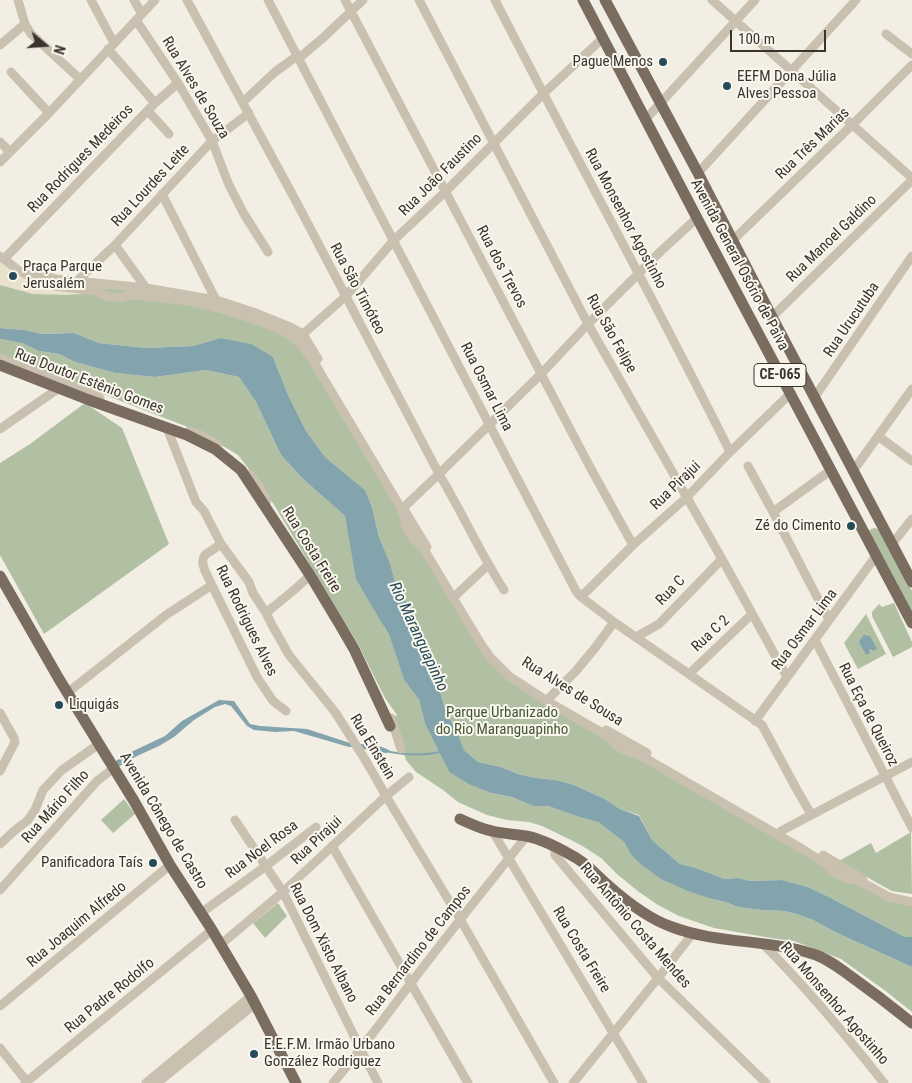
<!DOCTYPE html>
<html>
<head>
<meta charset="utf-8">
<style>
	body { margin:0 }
	#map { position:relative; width:912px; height:1083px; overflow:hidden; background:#f2eee3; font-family:"Roboto Condensed",sans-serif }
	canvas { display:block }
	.north { position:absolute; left:20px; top:20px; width:50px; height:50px; -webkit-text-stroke:4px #faf7ef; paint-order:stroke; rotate:108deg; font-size:14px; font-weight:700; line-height:20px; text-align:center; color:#39332d }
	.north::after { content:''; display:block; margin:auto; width:18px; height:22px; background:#39332d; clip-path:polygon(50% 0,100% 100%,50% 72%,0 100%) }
	.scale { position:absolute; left:730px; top:30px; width:96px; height:22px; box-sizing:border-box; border:2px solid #39332d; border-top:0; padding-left:6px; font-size:15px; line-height:18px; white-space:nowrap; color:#39332d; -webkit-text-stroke:4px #faf7ef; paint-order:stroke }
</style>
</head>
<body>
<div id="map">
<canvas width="912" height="1083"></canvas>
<div class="north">N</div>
<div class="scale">100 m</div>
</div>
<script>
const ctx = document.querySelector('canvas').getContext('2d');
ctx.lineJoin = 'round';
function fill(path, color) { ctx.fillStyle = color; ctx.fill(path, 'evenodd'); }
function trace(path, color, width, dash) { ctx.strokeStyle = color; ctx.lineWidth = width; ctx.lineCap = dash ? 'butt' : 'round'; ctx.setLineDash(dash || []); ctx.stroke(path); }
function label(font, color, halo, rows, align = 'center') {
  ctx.font = font + ' "Roboto Condensed",sans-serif'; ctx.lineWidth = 4; ctx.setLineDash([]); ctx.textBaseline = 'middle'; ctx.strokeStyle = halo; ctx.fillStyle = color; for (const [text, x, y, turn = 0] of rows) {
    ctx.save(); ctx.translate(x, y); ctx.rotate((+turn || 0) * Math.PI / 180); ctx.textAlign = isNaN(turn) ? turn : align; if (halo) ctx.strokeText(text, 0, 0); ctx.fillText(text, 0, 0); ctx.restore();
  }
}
const green = new Path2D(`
	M0 256 3 260 56 284 149 292 300 336 380 475 495 659 506 670 539 694 877 890 912 900V937H905L831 898 808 887 782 880 750 881 738 878 725 879 696 868 680 864 652 840 639 815 620 809 605 799 574 785 556 780 536 778 518 774 501 767 478 762 464 750 457 731 446 713 432 661 420 634 412 609 397 589 390 563 379 537 372 507 365 490 325 457 306 431 288 395 273 357 220 338 193 346 146 348 99 343 74 333 40 334 25 330 0 328Z
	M0 339 22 343 39 351 59 354 75 362 115 373 155 377 206 370 239 377 256 402 281 455 303 479 345 516 351 544 385 629 389 635 404 680 419 700 425 724 449 772 491 793 512 797 533 806H548L579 817 598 822 624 842 631 855 712 899 725 902 738 907 762 910 784 911 797 914 813 920 837 933 912 967V1012L887 992 841 959 794 941 771 938 714 928 679 916 658 905 639 892 618 875 601 858 584 847 571 840 542 826 529 822 507 820 487 815 458 802 443 790 416 772 406 760 393 718 397 715 385 698 358 644 265 490 238 455 198 431 0 354Z
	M85 403 122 428 169 544 44 634 0 555V463L30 444Z
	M875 528 880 530 912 591V614L869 531 871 529Z
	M894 603 912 642V647L893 657 872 616V612L879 604 882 607Z
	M866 614 886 654 858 669 844 643Z
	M124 799 135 814 113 833 101 820Z
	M911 832 912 894 892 891 879 884 839 861 871 843 876 853Z
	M278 903 287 916 265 938 253 923Z`);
const plaza = new Path2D(`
	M0 259 84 294 66 295 33 294 0 285Z`);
const water = new Path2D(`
	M0 328 25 330 41 334 74 333 99 343 146 348 193 346 220 338 251 344 273 357 288 395 306 431 325 457 365 490 372 507 379 537 390 563 397 589 412 609 420 634 432 662 446 713 457 731 464 750 478 762 501 767 518 774 536 778 556 780 574 785 605 799 620 809 639 816 652 840 680 864 696 868 725 879 738 878 750 881 782 880 808 887 831 898 905 937H912V967L837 933 813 920 797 914 784 911 762 910 738 907 725 902 712 899 688 891 661 879 642 865 631 855 624 842 598 822 579 817 548 806H533L512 797 491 793 469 784 449 772 425 724 419 700 404 680 389 635 356 579 345 516 303 479 281 455 256 402 239 377 206 370 155 377 115 373 75 362 59 354 39 351 22 343 0 339Z
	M864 635 870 636 877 649 873 651 871 649 869 650 870 653 866 655 859 642 862 637Z
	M219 700 234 701 250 724 260 726 307 729 353 744 355 747H349L294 731 275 732 254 730 247 726 231 706 225 704 215 707 194 720 174 737 159 746 137 756 118 767 114 762 129 753 165 736 182 721Z
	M360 744C371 745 383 745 392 752L386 753 363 749Z`);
const stream = new Path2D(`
	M390 752C407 755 423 756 440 752`);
const minor = new Path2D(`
	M18 0 25 24 31 34 80 79
	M91 0 114 43
	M134 0 142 14
	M187 0 298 205 439 474C462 512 480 553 504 590
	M268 0 576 591 581 597 614 622 762 725 797 790 811 814
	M345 0 590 467 633 545
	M419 0 588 324 722 559 787 677
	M495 0C572 151 655 300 730 452
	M712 0 912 178
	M136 20 178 83 212 141 229 185 244 214 268 252
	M886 34 912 54
	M0 45 25 24
	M108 49 155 103
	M298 59 324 37 363 0
	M11 72 49 113
	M243 102 275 72 297 56
	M148 111 169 134
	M645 120 755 0
	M0 142 10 152
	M0 162 49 113 155 0
	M698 173 856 0
	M162 194 216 300
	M732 241 852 125 912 65
	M115 245 146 288
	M0 256 21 272 55 286 96 291 106 296 121 298 128 295C151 297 174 298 197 303 216 306 234 313 253 319 267 324 283 329 295 339 305 347 312 359 318 369L401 508 404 516 405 525 413 539 422 546 481 644 491 658 509 676 547 701 611 738C617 748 626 753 638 754L804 850 826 864 833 872 847 879H856L889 897 912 902
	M6 257 155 103 178 83
	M38 274 56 279 146 288 216 300 253 312 290 327 303 334 318 359
	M76 282 115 245 212 141 249 113
	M772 317 912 180
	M303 334 346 296 394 240 446 191 543 94 603 38
	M0 358 100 398
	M814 398 912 256
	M167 428 196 502 204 511 221 544 249 582 253 593 266 613 272 625 289 655 335 712 366 761 386 796 460 919 554 1083
	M0 429 59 388
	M189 431 205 437 218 445
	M878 436 912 461
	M748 466 773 512 829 620
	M853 471 912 389
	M249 474 259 486 267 501
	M403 508 439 474 541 374 588 324 661 251 697 218
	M405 511 427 547
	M773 512 831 470
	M221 544 205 555C201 561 203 565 205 571L257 677 273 701 286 711
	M892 544 912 519
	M456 595 488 565
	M581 597 633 545 686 498 730 452 790 394
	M266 613C281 600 296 590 310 575
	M636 637 659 624 722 559
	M815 640 912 828
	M689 674 752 614
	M67 693 166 615 212 585
	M550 697 575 672 595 648 614 622
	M0 713 14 738 15 742 0 771
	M391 718 401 749
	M755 721 876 556
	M606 730 647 753
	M235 820 283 892 361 1050 378 1083
	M781 831 912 762
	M493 832 643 1083
	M0 844 13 832 28 820 35 810 43 790 62 770 99 744
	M332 846 468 1083
	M555 846V855L658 978 766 1083
	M823 855 863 879
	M0 890 97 781 114 768
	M201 913 266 866 316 827
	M763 944C807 988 846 1035 884 1083
	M220 945 283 892 386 796 409 777
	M0 1006 170 865
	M0 1048 28 1083
	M25 1083 212 930
	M146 1083 251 996
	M157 1083 255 1004
	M333 1083C361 1050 385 1017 411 983 448 934 487 886 525 838L526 836
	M573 1083 658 978 693 933`);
const major = new Path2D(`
	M583 0 697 218 912 623
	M605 0 698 173 772 317 912 582
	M0 365 89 400 187 435 215 449 241 470 310 575 340 625 354 649 390 726
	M0 576 59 679 134 801 170 865 212 930 251 996 296 1083
	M460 819C471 824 481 829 492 831 503 834 515 834 526 836 542 839 557 847 571 855 586 862 596 875 609 886 627 902 649 919 672 927 717 944 767 939 813 954 826 958 838 967 849 975 870 990 891 1006 912 1023`);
const markers = [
	[663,62,5,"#254b58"],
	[727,86,5,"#254b58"],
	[13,276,5,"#254b58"],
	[851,526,5,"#254b58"],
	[59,705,5,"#254b58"],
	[153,863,5,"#254b58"],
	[254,1054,5,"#254b58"]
];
const shields = [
	[780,375,52]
];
const shieldNames = [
	["CE-065",780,375]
];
const poiNames = [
	["Pague Menos",653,62,"right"],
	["EEFM Dona Júlia",737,77],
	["Alves Pessoa",737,94],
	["Praça Parque",23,267],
	["Jerusalém",23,284],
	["Zé do Cimento",841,526,"right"],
	["Liquigás",69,705],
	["Panificadora Taís",143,863,"right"],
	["E.E.F.M. Irmão Urbano",264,1045],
	["González Rodriguez",264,1062]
];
const streetNames = [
	["Rua Alves de Souza",195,88,59],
	["Rua Três Marias",813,144,-44],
	["Rua Rodrigues Medeiros",81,159,-46],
	["Rua João Faustino",441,175,-45],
	["Rua Lourdes Leite",151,186,-47],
	["Rua Monsenhor Agostinho",625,219,62],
	["Rua Manoel Galdino",832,239,-44],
	["Avenida General Osório de Paiva",739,265,62],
	["Rua dos Trevos",501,267,62],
	["Rua São Timóteo",357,289,62],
	["Rua Urucutuba",852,320,-56],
	["Rua São Felipe",611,334,61],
	["Rua Doutor Estênio Gomes",89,382,21],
	["Rua Osmar Lima",486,387,63],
	["Rua Pirajui",676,486,-44],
	["Rua Costa Freire",311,550,58],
	["Rua C",671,591,-46],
	["Rua Rodrigues Alves",246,621,64],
	["Rua Osmar Lima",805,630,-53],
	["Rua C 2",711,634,-43],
	["Rua Alves de Sousa",572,692,32],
	["Rua Eça de Queiroz",868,715,63],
	["Rua Einstein",372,747,59],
	["Rua Mário Filho",56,807,-48],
	["Avenida Cônego de Castro",163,821,59],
	["Rua Pirajui",317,841,-43],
	["Rua Noel Rosa",262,850,-37],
	["Rua Joaquim Alfredo",77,925,-40],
	["Rua Antônio Costa Mendes",635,926,49],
	["Rua Dom Xisto Albano",323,943,63],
	["Rua Costa Freire",581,950,59],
	["Rua Bernardino de Campos",419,951,-52],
	["Rua Padre Rodolfo",110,996,-39],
	["Rua Monsenhor Agostinho",834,1004,49]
];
const parkNames = [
	["Parque Urbanizado",502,713],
	["do Rio Maranguapinho",502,730]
];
const waterNames = [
	["Rio Maranguapinho",418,637,65]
];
fill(green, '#b1c0a3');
fill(plaza, '#e8e1cb');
fill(water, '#84a4ad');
trace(stream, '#84a4ad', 2);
trace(minor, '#cac0af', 9);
trace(major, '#7a6d5f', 11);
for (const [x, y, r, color] of markers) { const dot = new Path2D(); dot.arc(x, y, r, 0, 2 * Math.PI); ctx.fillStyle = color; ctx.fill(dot); trace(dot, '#faf7ef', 2); }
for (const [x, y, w] of shields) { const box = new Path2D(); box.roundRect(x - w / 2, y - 11.5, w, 23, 4); ctx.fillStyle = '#faf7ef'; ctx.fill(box); trace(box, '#39332d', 1); }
label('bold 14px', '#39332d', null, shieldNames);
label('15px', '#39332d', '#faf7ef', poiNames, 'left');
label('15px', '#39332d', '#faf7ef', streetNames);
label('15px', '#425632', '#faf7ef', parkNames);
label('italic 16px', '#254b58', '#faf7ef', waterNames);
</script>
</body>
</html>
